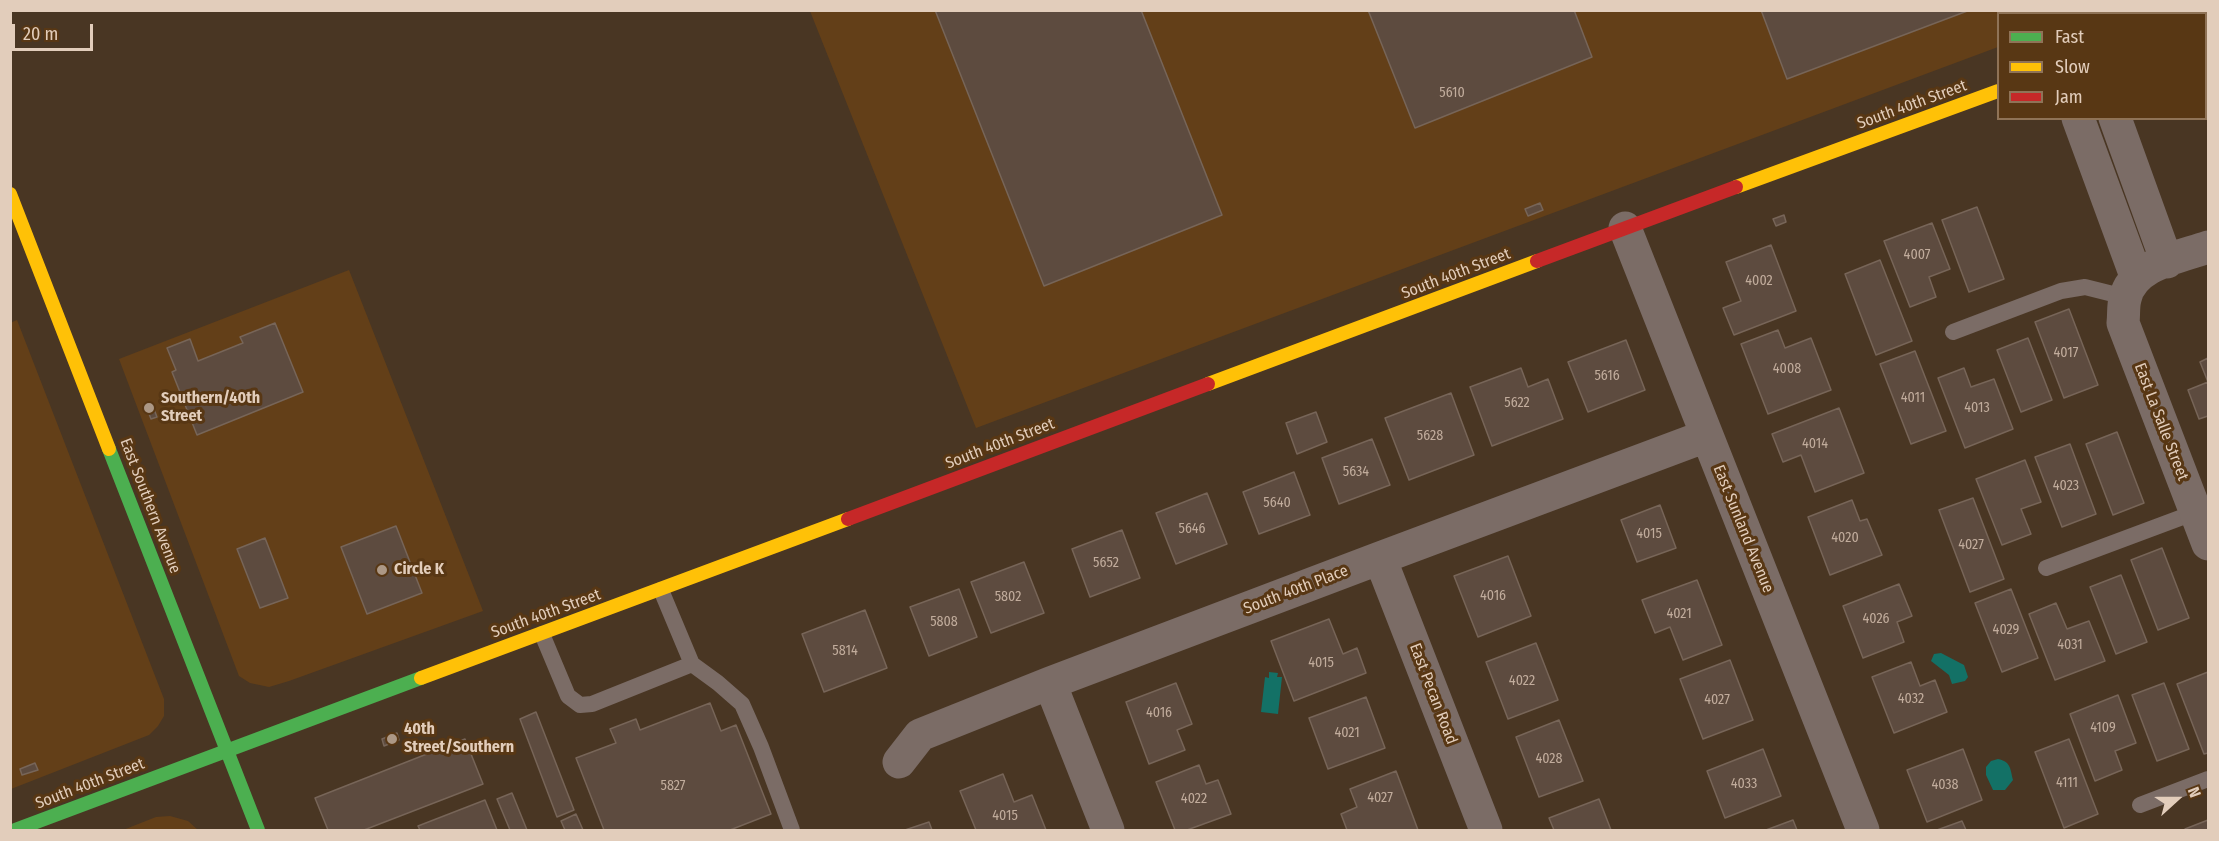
<!DOCTYPE html>
<html>
<head>
<meta charset="utf-8">
<style>
	body { margin:0 }
	#map { position:relative; width:2219px; height:841px; overflow:hidden; background:#493623; font-family:"Fira Sans Condensed",sans-serif }
	canvas { display:block }
	.frame { position:absolute; inset:0; border:12px solid #e2cdbb; pointer-events:none }
	.legend { position:absolute; left:1997px; top:12px; width:210px; height:108px; box-sizing:border-box; background:#583714; border:2px solid #8f7357; margin:0; padding:8px 10px; list-style:none; font-size:18px; color:#e2cdbb }
	.legend li { display:flex; align-items:center; gap:12px; height:30px }
	.legend b { width:30px; border:2px solid #8f7357 }
	.north { position:absolute; left:2147px; top:769px; width:60px; height:60px; -webkit-text-stroke:4px #583714; paint-order:stroke; rotate:69deg; font-size:16px; font-weight:700; line-height:24px; text-align:center; color:#e2cdbb }
	.north::after { content:''; display:block; margin:auto; width:21px; height:27px; background:#e2cdbb; clip-path:polygon(50% 0,100% 100%,50% 72%,0 100%) }
	.scale { position:absolute; left:12px; top:24px; width:81px; height:27px; box-sizing:border-box; border:3px solid #e2cdbb; border-top:0; padding-left:8px; font-size:18px; line-height:21px; white-space:nowrap; color:#e2cdbb; -webkit-text-stroke:4px #583714; paint-order:stroke }
</style>
</head>
<body>
<div id="map">
<canvas width="2219" height="841"></canvas>
<div class="frame"></div>
<ul class="legend">
<li><b style="height:8px;background:#4caf50"></b>Fast</li>
<li><b style="height:8px;background:#ffc107"></b>Slow</li>
<li><b style="height:8px;background:#c62828"></b>Jam</li>
</ul>
<div class="north">N</div>
<div class="scale">20 m</div>
</div>
<script>
const ctx = document.querySelector('canvas').getContext('2d');
ctx.lineJoin = 'round';
function fill(path, color) { ctx.fillStyle = color; ctx.fill(path, 'evenodd'); }
function trace(path, color, width, dash) { ctx.strokeStyle = color; ctx.lineWidth = width; ctx.lineCap = dash ? 'butt' : 'round'; ctx.setLineDash(dash || []); ctx.stroke(path); }
function label(font, color, halo, rows, align = 'center') {
  ctx.font = font + ' "Fira Sans Condensed",sans-serif'; ctx.lineWidth = 6; ctx.setLineDash([]); ctx.textBaseline = 'middle'; ctx.strokeStyle = halo; ctx.fillStyle = color; for (const [text, x, y, turn = 0] of rows) {
    ctx.save(); ctx.translate(x, y); ctx.rotate((+turn || 0) * Math.PI / 180); ctx.textAlign = isNaN(turn) ? turn : align; if (halo) ctx.strokeText(text, 0, 0); ctx.fillText(text, 0, 0); ctx.restore();
  }
}
const built = new Path2D(`
	M810 11H2098L2090 14H1998V47L976 428Z
	M349 270 483 611 289 681 269 687 250 683 239 676 119 359Z
	M17 320 164 699V716L158 726 149 735 11 789 10 323Z
	M170 816 188 821 198 830H123L156 817Z`);
const water = new Path2D(`
	M1941 653 1964 665 1968 677 1965 681 1952 684 1949 675 1931 661 1934 654Z
	M1269 672 1278 673 1277 677H1282L1278 714 1261 712 1265 677 1269 678Z
	M1998 759C2011 762 2010 768 2013 780L2005 790H1993L1986 775V767L1991 761Z`);
const building = new Path2D(`
	M935 10H1141L1222 215 1044 286Z
	M1368 10H1574L1592 57 1415 128Z
	M1761 10H1970L1787 79Z
	M1540 203 1543 210 1528 216 1525 209Z
	M1977 207 2004 279 1969 292 1942 220Z
	M1784 215 1786 222 1776 226 1773 219Z
	M1932 223 1950 269 1929 277 1936 297 1910 307 1884 241Z
	M1771 245 1796 311 1734 335 1723 308 1741 301 1726 262Z
	M1880 260 1912 341 1876 355 1845 274Z
	M2069 309 2098 385 2064 398 2035 322Z
	M275 323 303 392 197 435 172 372 176 370 167 348 190 339 198 361 243 343 240 337Z
	M1778 330 1785 348 1811 338 1831 390 1768 414 1741 344Z
	M2028 338 2052 400 2021 412 1997 350Z
	M1626 340 1645 390 1588 412 1568 362Z
	M1915 351 1946 431 1911 444 1880 364Z
	M2208 358V416L2199 419 2188 390 2208 382 2200 362Z
	M1521 368 1528 387 1548 379 1563 419 1492 446 1470 387Z
	M1964 368 1971 387 1994 379 2013 429 1965 448 1938 378Z
	M1451 393 1474 455 1409 480 1385 418Z
	M152 404 157 417 151 419 146 406Z
	M1839 408 1864 473 1815 492 1801 455 1783 462 1772 434Z
	M1316 412 1327 442 1297 454 1286 423Z
	M2117 432 2144 503 2113 515 2086 444Z
	M1372 439 1390 485 1339 504 1322 458Z
	M2070 444 2096 514 2062 527 2035 457Z
	M2025 460 2041 502 2021 509 2031 534 2002 545 1976 479Z
	M1294 472 1310 515 1259 534 1243 492Z
	M1207 493 1227 544 1176 564 1156 513Z
	M1973 498 2004 579 1970 592 1939 510Z
	M1852 500 1860 521 1867 519 1882 555 1830 575 1808 517Z
	M1660 505 1676 548 1637 562 1621 520Z
	M396 526 422 593 367 614 341 547Z
	M1122 530 1140 578 1090 597 1072 549Z
	M265 538 288 598 260 608 237 549Z
	M2162 548 2189 618 2158 630 2131 560Z
	M1508 556 1531 616 1478 637 1454 576Z
	M1024 562 1044 613 991 633 971 582Z
	M2121 575 2147 642 2116 654 2090 587Z
	M1697 580 1722 645 1683 660 1670 627 1655 633 1642 600Z
	M1899 584 1912 616 1897 622 1904 642 1863 658 1843 606Z
	M959 589 977 637 929 656 910 607Z
	M2011 589 2038 658 2002 672 1975 603Z
	M2056 603 2067 629 2089 621 2105 661 2055 680 2029 614Z
	M865 610 887 668 824 692 802 634Z
	M1329 619 1343 654 1357 648 1366 673 1294 701 1271 641Z
	M1536 643 1558 700 1508 719 1486 662Z
	M1730 660 1753 720 1703 739 1680 679Z
	M1911 662 1920 686 1935 680 1947 712 1894 733 1872 677Z
	M2208 672V753L2204 754 2177 684Z
	M1176 683 1192 724 1177 730 1185 750 1149 764 1126 702Z
	M2164 683 2189 749 2157 761 2132 695Z
	M2118 695 2136 743 2115 751 2122 770 2095 781 2070 714Z
	M1366 697 1385 748 1328 769 1309 718Z
	M710 703 721 731 736 725 771 814 730 830H604L576 758 616 743 610 729 636 719 640 730Z
	M536 712 574 810 557 817 520 719Z
	M1559 720 1583 781 1539 797 1516 737Z
	M397 733 399 740 384 746 382 739Z
	M465 739 483 784 364 830H328L315 798Z
	M2069 739 2098 814 2064 828 2035 752Z
	M1763 749 1781 796 1725 818 1707 771Z
	M1963 749 1982 800 1927 822 1907 770Z
	M35 763 38 770 22 775 20 769Z
	M1199 765 1206 784 1218 780 1231 814 1187 830H1175L1156 782Z
	M1396 771 1418 830H1347L1341 814 1357 807 1350 789Z
	M1003 774 1014 802 1032 795 1046 830H976L960 791Z
	M512 793 527 830H510L497 799Z
	M1599 799 1611 830H1554L1549 818Z
	M485 800 497 830H420L418 826Z
	M576 814 583 830H565L561 821Z
	M1793 820 1797 830H1766Z
	M2208 820V830H2186L2185 829Z
	M1962 821 1966 830H1937Z
	M929 822 932 830H905Z`);
const lane = new Path2D(`
	M1953 332 2061 291 2085 287 2125 297
	M2046 568 2196 512
	M661 590 692 664 718 683 742 704 761 747 792 830
	M542 634 568 696 580 705 592 704 692 664
	M2140 805 2208 779`);
const street = new Path2D(`
	M2038 10 2039 14
	M2085 10 2086 14
	M2078 118 2136 276
	M2115 118 2167 262
	M1625 228 1863 830
	M2208 247C2180 257 2132 264 2125 299 2123 306 2124 315 2123 323L2208 544
	M1380 558 1486 830
	M1050 683 1108 830
	M899 762 920 735 1050 683 1380 558 1706 436`);
const fast = new Path2D(`
	M2206 14 2208 13
	M109 449 258 830
	M15 830 421 678`);
const slow = new Path2D(`
	M1736 187 1998 91
	M10 194 109 449
	M1208 384 1537 261
	M421 678 848 519`);
const jam = new Path2D(`
	M1537 261 1736 187
	M848 519 1208 384`);
const markers = [
	[149,408,6,"#ac9886"],
	[382,570,6,"#ac9886"],
	[392,739,6,"#ac9886"]
];
const numberNames = [
	["5610",1452,93],
	["4007",1917,255],
	["4002",1759,281],
	["4017",2066,353],
	["4008",1787,369],
	["5616",1607,376],
	["4011",1913,398],
	["5622",1517,403],
	["4013",1977,408],
	["5628",1430,436],
	["4014",1815,444],
	["5634",1356,472],
	["4023",2066,486],
	["5640",1277,503],
	["5646",1192,529],
	["4015",1649,534],
	["4020",1845,538],
	["4027",1971,545],
	["5652",1106,563],
	["4016",1493,596],
	["5802",1008,597],
	["4021",1679,614],
	["4026",1876,619],
	["5808",944,622],
	["4029",2006,630],
	["4031",2070,645],
	["5814",845,651],
	["4015",1321,663],
	["4022",1522,681],
	["4032",1911,699],
	["4027",1717,700],
	["4016",1159,713],
	["4109",2103,728],
	["4021",1347,733],
	["4028",1549,759],
	["4111",2067,783],
	["4033",1744,784],
	["4038",1945,785],
	["5827",673,786],
	["4027",1380,798],
	["4022",1194,799],
	["4015",1005,816]
];
const streetNames = [
	["South 40th Street",1912,105,-20],
	["South 40th Street",1456,274,-21],
	["East La Salle Street",2161,422,69],
	["South 40th Street",1000,444,-21],
	["East Southern Avenue",150,506,69],
	["East Sunland Avenue",1743,529,68],
	["South 40th Place",1296,590,-21],
	["South 40th Street",546,614,-20],
	["East Pecan Road",1433,694,69],
	["South 40th Street",90,784,-21]
];
const poiNames = [
	["Southern/40th",161,399],
	["Street",161,417],
	["Circle K",394,570],
	["40th",404,730],
	["Street/Southern",404,748]
];
fill(built, '#633f18');
fill(water, '#137166');
fill(building, '#5d4b3f');
trace(building, '#776558', 1.5);
trace(lane, '#7b6c66', 16);
trace(street, '#7b6c66', 33);
trace(fast, '#4caf50', 14);
trace(slow, '#ffc107', 14);
trace(jam, '#c62828', 14);
for (const [x, y, r, color] of markers) { const dot = new Path2D(); dot.arc(x, y, r, 0, 2 * Math.PI); ctx.fillStyle = color; ctx.fill(dot); trace(dot, '#583714', 2); }
label('14px', '#c1ac9c', null, numberNames);
label('16px', '#e2cdbb', '#583714', streetNames);
label('bold 16px', '#e2cdbb', '#583714', poiNames, 'left');
</script>
</body>
</html>
